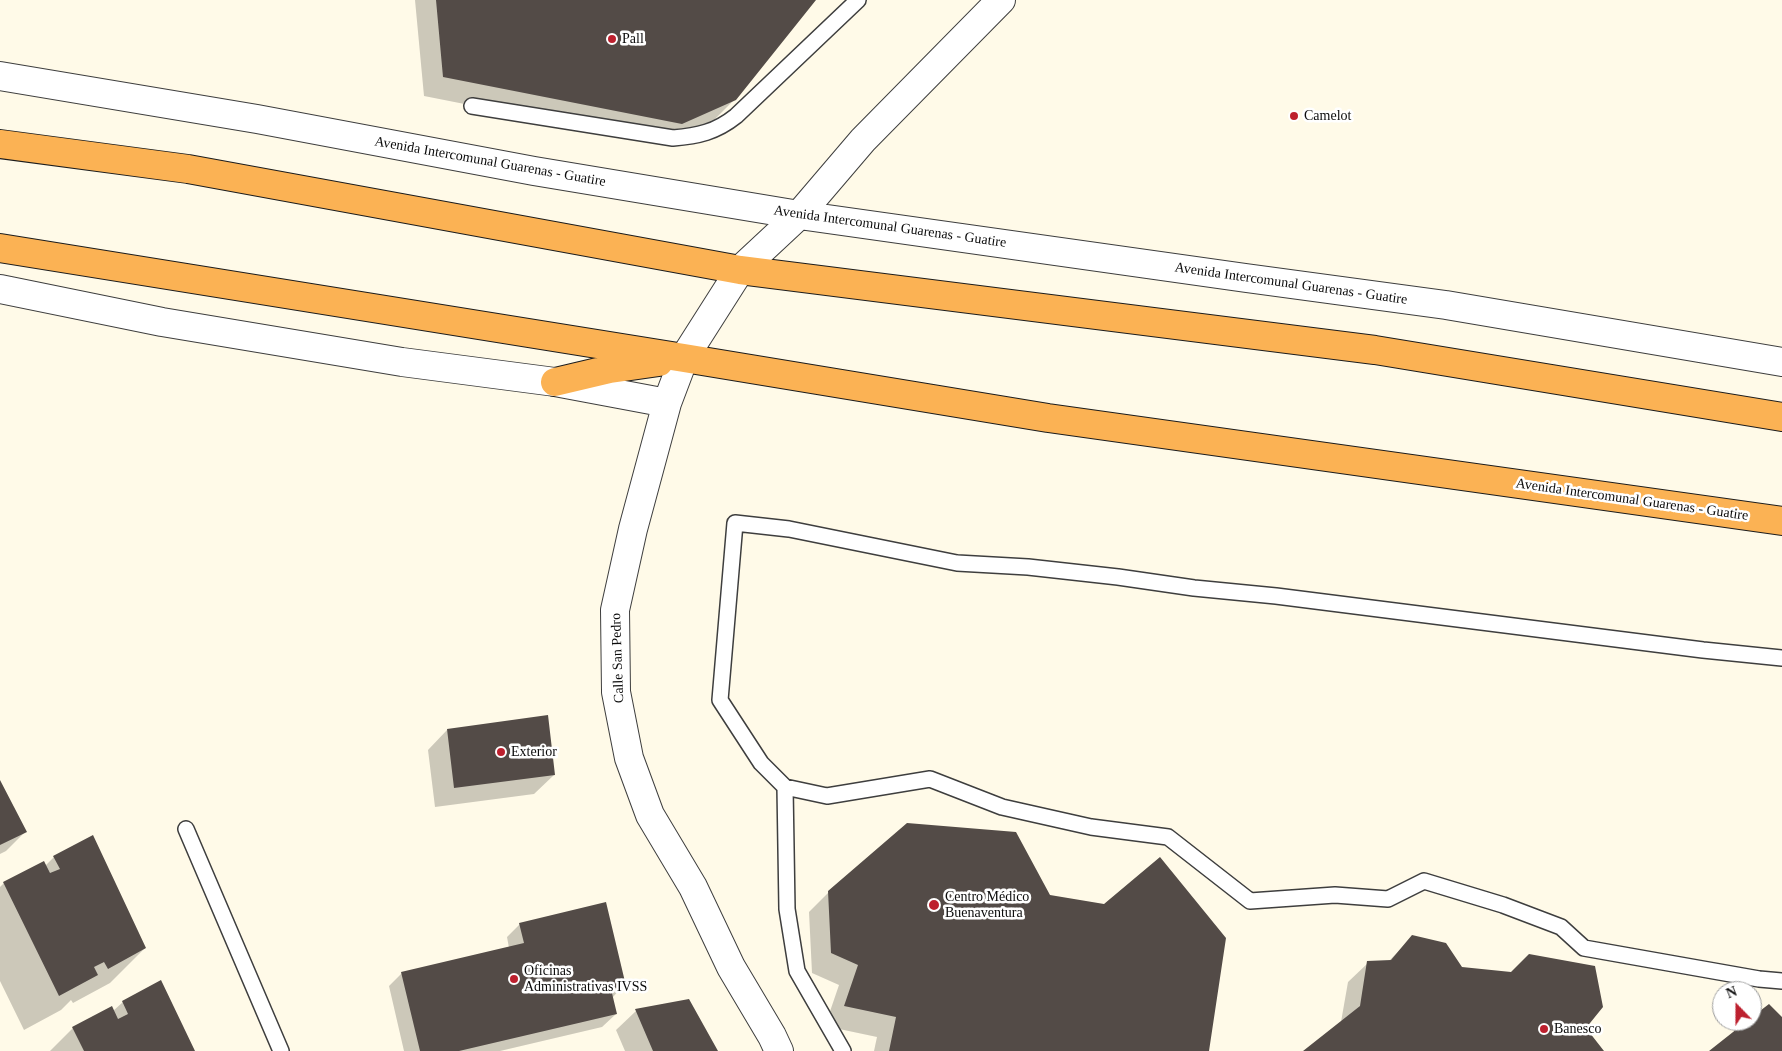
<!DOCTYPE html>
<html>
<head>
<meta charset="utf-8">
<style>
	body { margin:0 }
	#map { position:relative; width:1782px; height:1051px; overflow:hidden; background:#fffae8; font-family:"Times New Roman",serif }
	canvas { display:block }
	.north { position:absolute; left:1712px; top:981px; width:50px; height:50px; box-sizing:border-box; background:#fff; border:1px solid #9d9d9d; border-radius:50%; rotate:338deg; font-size:14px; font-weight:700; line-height:20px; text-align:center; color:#0b0b0b }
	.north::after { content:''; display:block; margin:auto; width:18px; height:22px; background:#bd202e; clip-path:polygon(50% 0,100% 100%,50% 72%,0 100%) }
</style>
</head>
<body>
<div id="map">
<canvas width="1782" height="1051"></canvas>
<div class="north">N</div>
</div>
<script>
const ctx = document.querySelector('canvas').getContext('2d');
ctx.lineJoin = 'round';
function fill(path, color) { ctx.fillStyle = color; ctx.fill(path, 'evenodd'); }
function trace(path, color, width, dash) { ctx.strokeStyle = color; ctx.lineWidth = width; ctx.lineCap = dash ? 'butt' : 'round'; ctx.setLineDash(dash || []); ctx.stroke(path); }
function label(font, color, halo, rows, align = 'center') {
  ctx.font = font + ' "Times New Roman",serif'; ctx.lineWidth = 5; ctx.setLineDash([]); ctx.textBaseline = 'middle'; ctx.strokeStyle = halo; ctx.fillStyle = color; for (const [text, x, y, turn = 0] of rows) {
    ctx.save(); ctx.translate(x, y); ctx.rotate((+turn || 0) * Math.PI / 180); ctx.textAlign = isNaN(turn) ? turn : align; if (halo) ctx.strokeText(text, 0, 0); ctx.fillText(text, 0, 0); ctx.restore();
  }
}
const shadow = new Path2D(`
	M415 0H814L735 99 715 119 662 143 424 96Z
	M447 730 554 775 534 794 435 807 428 750Z
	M0 783 25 832 6 851 0 854Z
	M54 857 145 948 110 983 73 1003 71 1000 61 1010 24 1030 0 981V887L4 883 45 866Z
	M829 892 1050 896 1208 1051H874L877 1037 825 1026 839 985 812 973 809 912Z
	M520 924 624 985 612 998 616 1014 602 1027 500 1051H404L389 986 402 973 509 948 507 937Z
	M1413 936 1461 969 1585 1028 1603 1051H1305L1341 1022 1348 982 1368 963 1389 961Z
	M688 1000 717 1051H625L616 1030 636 1011Z
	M123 1002 194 1051H50L73 1028 112 1008 113 1011Z`);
const building = new Path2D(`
	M436 0H816L736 100 682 124 443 77Z
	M548 715 555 775 454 788 447 729Z
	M0 780 27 832 0 845Z
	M907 823 1016 832 1050 895 1104 904 1160 857 1226 938 1209 1051H889L896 1017 844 1006 858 965 831 953 828 891Z
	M93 835 146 948 108 969 104 962 94 967 98 975 59 996 3 882 44 861 50 873 60 869 53 856Z
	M606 902 626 986 611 989 617 1014 459 1051H420L401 972 524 943 519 923Z
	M1412 935 1446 943 1462 967 1511 972 1529 954 1595 966 1603 1007 1586 1028 1604 1051H1303L1360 1006 1367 961 1391 960Z
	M161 980 195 1051H84L72 1027 112 1006 118 1019 128 1014 122 1001Z
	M689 999 718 1051H653L635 1009Z
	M1769 1004 1782 1017V1051H1709L1747 1021H1752V1017Z`);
const service = new Path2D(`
	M472 106 673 138C698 136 716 132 736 116L858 0
	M1782 658 1703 650 1276 596 1194 588 1118 577 1028 567 957 563 789 529 735 523 720 700 761 763 785 787 827 796 930 779 1002 807 1091 827 1168 837 1250 901 1335 895 1388 899 1424 881 1503 905 1561 927 1584 948 1759 979 1782 981
	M785 787 787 909 797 971 843 1051
	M186 829 281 1051`);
const minor = new Path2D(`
	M0 76 257 119 534 171 799 215 1246 278 1446 305 1782 362
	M0 289 162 322 402 362 555 382 667 403
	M779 1051 772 1036 731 967 693 887 650 815 629 758 616 692 615 610 633 529 667 403 684 358 740 270 799 215 863 140 1001 0`);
const trunk = new Path2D(`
	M0 144 188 169 740 270 1375 350 1782 417
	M0 248 684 358 1048 418 1782 521
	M555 382 610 369 659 362`);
const markers = [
	[612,39,5,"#bd202e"],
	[1294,116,5,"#bd202e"],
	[501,752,5,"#bd202e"],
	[934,905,6,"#bd202e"],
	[514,979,5,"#bd202e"],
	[1544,1029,5,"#bd202e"]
];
const poiNames = [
	["Pall",622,39],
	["Camelot",1304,116],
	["Exterior",511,752],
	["Centro Médico",945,897],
	["Buenaventura",945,913],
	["Oficinas",524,971],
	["Administrativas IVSS",524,987],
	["Banesco",1554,1029]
];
const streetNames = [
	["Avenida Intercomunal Guarenas - Guatire",490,162,10],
	["Avenida Intercomunal Guarenas - Guatire",890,227,8],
	["Avenida Intercomunal Guarenas - Guatire",1291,284,8],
	["Avenida Intercomunal Guarenas - Guatire",1632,500,8],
	["Calle San Pedro",618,658,-92]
];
fill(shadow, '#0003');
fill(building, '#534b47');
trace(service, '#3e3e3e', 18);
trace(minor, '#3e3e3e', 30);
trace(trunk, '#1c1c1c', 30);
trace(service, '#fff', 15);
trace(minor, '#fff', 28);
trace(trunk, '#fbb254', 28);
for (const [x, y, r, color] of markers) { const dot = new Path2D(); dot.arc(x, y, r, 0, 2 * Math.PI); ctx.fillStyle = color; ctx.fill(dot); trace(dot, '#fff', 2); }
label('14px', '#0b0b0b', '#fff', poiNames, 'left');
label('14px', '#0b0b0b', '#fff', streetNames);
</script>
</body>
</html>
